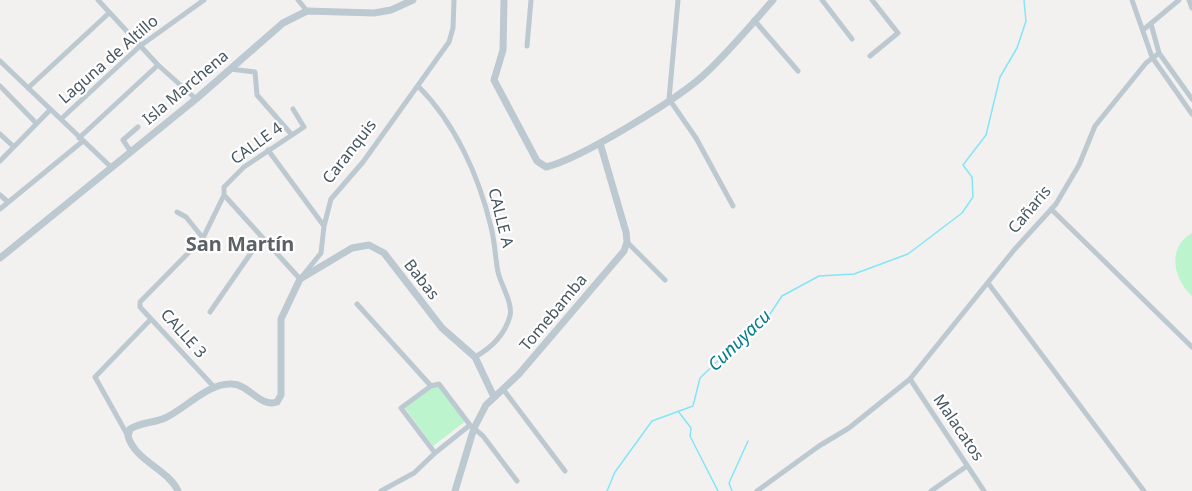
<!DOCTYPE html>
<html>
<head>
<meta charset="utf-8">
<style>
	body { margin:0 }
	canvas { display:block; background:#f3f0f0 }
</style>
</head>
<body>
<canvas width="1192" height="491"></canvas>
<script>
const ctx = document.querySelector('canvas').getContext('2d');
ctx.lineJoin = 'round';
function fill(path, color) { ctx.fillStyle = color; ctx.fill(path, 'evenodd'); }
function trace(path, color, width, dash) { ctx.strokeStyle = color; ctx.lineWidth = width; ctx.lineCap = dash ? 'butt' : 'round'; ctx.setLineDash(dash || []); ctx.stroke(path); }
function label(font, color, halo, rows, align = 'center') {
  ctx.font = font + ' "Noto Sans",sans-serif'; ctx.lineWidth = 4.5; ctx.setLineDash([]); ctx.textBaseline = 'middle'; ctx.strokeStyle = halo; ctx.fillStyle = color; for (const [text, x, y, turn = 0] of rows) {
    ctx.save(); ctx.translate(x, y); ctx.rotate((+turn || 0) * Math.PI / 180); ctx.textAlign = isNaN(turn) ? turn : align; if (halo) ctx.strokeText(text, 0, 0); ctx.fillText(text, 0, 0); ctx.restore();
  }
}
const green = new Path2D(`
	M1192 233V296C1174 279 1166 248 1192 233Z
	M438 384 467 420 433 446 405 408Z`);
const stream = new Path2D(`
	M678 411 691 428 690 436 718 491
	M607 491 615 472 652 421 693 406 700 378 746 334 764 323 782 296 819 276 854 274 908 254 962 213 973 197 972 177 963 165 986 135 1000 77 1017 48 1026 21 1024 0
	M732 491 729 483 748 441`);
const minor = new Path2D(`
	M98 0 158 65 196 99
	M298 0 307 11
	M678 0 669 99 696 138 733 206
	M822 0 852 39
	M1132 0 1152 57 1192 114
	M1189 0 1192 8
	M754 20 798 71
	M1151 24 1159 53 1192 99
	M1143 30 1179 0
	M527 46 531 0
	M870 56 898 33 872 0
	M0 61 112 168
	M230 69 255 72 257 95 292 135
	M0 86 36 123
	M418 86C455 123 479 176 491 227 495 242 495 257 498 272 501 285 513 303 510 316 505 334 491 348 475 357
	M28 88 109 13
	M61 119 140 46 204 0
	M0 134 13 146
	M79 138 158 65
	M268 150 324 226
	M131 152 123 140 138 127
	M0 161 50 110
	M0 195 8 202
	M224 195 300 279 321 253 324 226 331 199 363 162 449 42 453 28 454 0
	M0 209 83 141
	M1051 209 1192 347
	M177 212 186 217 203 238
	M627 242 665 280
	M988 283 1144 491
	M357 304 431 386
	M210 312 262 237
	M910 379 984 491
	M215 388 140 307V302L203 238 224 195V187L244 167 304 127 293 109
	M503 389 565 471
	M470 425 435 453 401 408 431 386 439 384 470 425 483 436 517 481
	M128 436 95 377 151 319
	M381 491 414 473 435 453
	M757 491 819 446 849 428 910 379 1014 250 1056 204 1079 165 1095 126 1146 63 1159 53
	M931 491 967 466`);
const tertiary = new Path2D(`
	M504 0 503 50 494 80 537 161 546 167C580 159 682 97 708 71 731 49 752 24 773 0
	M0 258 196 99 283 23 307 11 374 13 391 10 413 0
	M178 491C168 469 135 461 128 436L130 429C141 422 154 423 165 418 185 409 209 382 232 384 249 384 260 408 277 402L281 395V319L300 279 352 248 369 245 384 253 442 328 475 357 494 397
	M455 491 474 428 486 405 519 374 624 251 627 242 626 232 600 143`);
const streetNames = [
	["Laguna de Altillo",109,60,-41],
	["Isla Marchena",186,88,-40],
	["CALLE 4",257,144,-36],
	["Caranquis",350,152,-52],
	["Cañaris",1030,210,-50],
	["CALLE A",500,218,76],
	["Babas",421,280,52],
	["Tomebamba",554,313,-50],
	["CALLE 3",183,334,48],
	["Malacatos",958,428,56]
];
const waterNames = [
	["Cunuyacu",740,341,-44]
];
const quarterNames = [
	["San Martín",240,245]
];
fill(green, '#bbf4cd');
trace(stream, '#83e6f6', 1.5);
trace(minor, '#bcc9d1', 5);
trace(tertiary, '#bcc9d1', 7);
label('16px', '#465660', '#fff', streetNames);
label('italic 18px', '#047c8f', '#fff', waterNames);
label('bold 20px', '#5c6166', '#fff', quarterNames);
</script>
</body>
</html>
